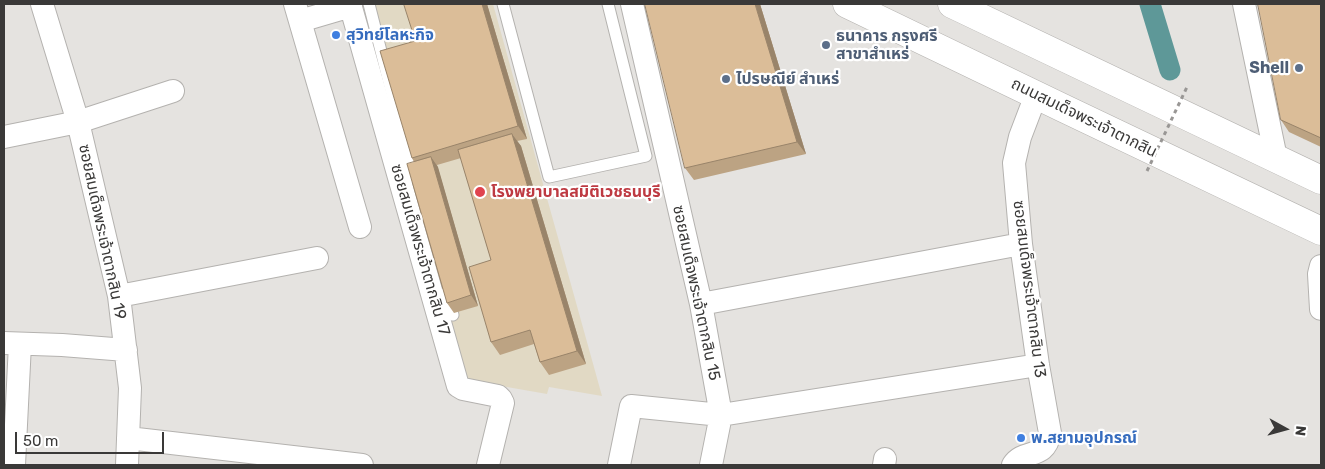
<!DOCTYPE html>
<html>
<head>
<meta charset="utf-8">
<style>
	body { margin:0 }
	#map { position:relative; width:1325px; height:469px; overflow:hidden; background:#e5e3e0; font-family:Rubik,sans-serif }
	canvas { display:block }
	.frame { position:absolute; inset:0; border:5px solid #3a3938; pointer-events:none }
	.north { position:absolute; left:1260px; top:404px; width:50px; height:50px; -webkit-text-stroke:4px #fff; paint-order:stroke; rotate:97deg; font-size:14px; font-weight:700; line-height:20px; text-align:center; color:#3a3938 }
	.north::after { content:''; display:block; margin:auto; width:18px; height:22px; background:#3a3938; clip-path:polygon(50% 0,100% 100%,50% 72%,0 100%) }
	.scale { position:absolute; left:15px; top:432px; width:149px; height:22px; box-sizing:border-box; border:2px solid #3a3938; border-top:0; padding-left:6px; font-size:15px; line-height:18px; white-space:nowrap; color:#3a3938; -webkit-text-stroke:4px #fff; paint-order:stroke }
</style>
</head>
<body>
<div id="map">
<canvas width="1325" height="469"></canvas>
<div class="frame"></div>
<div class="north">N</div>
<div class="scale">50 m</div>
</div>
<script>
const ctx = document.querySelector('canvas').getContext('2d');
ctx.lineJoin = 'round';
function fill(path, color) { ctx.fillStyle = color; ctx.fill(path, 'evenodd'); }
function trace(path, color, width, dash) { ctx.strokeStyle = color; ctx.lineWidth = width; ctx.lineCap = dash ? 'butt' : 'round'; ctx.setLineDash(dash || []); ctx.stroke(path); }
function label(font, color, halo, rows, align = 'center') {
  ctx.font = font + ' Rubik,"Noto Sans Thai",sans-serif'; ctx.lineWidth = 4.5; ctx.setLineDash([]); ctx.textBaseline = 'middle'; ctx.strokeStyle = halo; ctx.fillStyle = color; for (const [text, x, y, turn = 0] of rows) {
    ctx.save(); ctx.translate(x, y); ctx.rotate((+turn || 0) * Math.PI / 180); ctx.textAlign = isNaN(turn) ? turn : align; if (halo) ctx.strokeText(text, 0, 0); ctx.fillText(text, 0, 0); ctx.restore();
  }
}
const medical = new Path2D(`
	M363 4H493L602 396 549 387 547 394 467 380Z`);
const canal = new Path2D(`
	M1150 4 1170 70`);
const lane = new Path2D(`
	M369 4 413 177
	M503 4 549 177 646 156 608 4
	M446 293 453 315`);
const street = new Path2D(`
	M42 4 78 122 119 296 130 388 127 465
	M295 4 360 227
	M350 4 458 386 463 389 498 396 501 399 503 403 488 465
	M632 4 701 304 721 415 711 465
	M1244 4 1276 158
	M300 21 351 6
	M4 137 78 122 173 91
	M1321 266 1319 274 1321 309
	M119 296 317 258
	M701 304 1021 244
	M4 343 62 345 126 350
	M128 438 362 465
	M14 465 20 344
	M619 465 631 406 721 415 1038 365
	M884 465 885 459
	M1013 465C1024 448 1045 461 1050 433L1038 365 1021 244 1014 163 1020 137 1036 95`);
const primary = new Path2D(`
	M847 4 1063 108 1321 231
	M952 4 1321 180`);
const pathBridge = new Path2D(`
	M1147 171 1187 87`);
const wall = new Path2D(`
	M487 4 527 139 517 141 521 146 586 364 549 375 540 362 534 344 500 355 491 342V260L461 158 437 165 478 306 454 313 447 303 414 162 412 158 415 41Z
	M760 4 806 154 694 180 685 168Z
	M1321 4V147L1289 132 1281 120Z`);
const shadedWall = new Path2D(`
	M482 4H487L527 139 518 126Z
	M755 4H760L806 154 797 142Z
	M512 134 521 146 586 364 577 351Z
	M431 157 438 167 478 306 471 295Z`);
const building = new Path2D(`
	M404 4H482L518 126 412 158 380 51 415 41Z
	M645 4H755L797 142 685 168Z
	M1258 4H1321V138L1281 120Z
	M512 134 577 351 540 362 530 330 491 342 469 267 491 260 458 150Z
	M431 157 471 295 447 303 407 164Z`);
const markers = [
	[336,35,5,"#3f7fe0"],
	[826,45,5,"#5c6f8a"],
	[1299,68,5,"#5c6f8a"],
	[726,79,5,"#5c6f8a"],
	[480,192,6,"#e0444e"],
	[1021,438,5,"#3f7fe0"]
];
const shopNames = [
	["สุวิทย์โลหะกิจ",346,35],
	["พ.สยามอุปกรณ์",1031,438]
];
const serviceNames = [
	["ธนาคาร กรุงศรี",836,36],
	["สาขาสำเหร่",836,54],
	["Shell",1289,68,"right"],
	["ไปรษณีย์ สำเหร่",736,79]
];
const streetNames = [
	["ถนนสมเด็จพระเจ้าตากสิน",1084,118,26],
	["ซอยสมเด็จพระเจ้าตากสิน 19",102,232,78],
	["ซอยสมเด็จพระเจ้าตากสิน 17",420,250,74],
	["ซอยสมเด็จพระเจ้าตากสิน 13",1029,289,83],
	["ซอยสมเด็จพระเจ้าตากสิน 15",696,293,78]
];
const healthNames = [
	["โรงพยาบาลสมิติเวชธนบุรี",491,192]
];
fill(medical, '#e1d9c4');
trace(canal, '#5e9898', 21);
trace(lane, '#b4b2af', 13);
trace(street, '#b4b2af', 24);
trace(primary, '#b4b2af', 29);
trace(lane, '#fff', 11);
trace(street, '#fff', 22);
trace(primary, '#fff', 28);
trace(pathBridge, '#999795', 3, [4, 4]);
fill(wall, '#bca383');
fill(shadedWall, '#99846a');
fill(building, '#dbbd98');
trace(building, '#99846a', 1);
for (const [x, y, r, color] of markers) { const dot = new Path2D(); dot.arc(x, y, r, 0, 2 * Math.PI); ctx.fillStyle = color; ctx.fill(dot); trace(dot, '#fff', 2); }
label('bold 16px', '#366cbe', '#fff', shopNames, 'left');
label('bold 16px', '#4e5e75', '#fff', serviceNames, 'left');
label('16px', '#3a3938', '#fff', streetNames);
label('bold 16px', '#be3a42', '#fff', healthNames, 'left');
</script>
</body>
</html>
